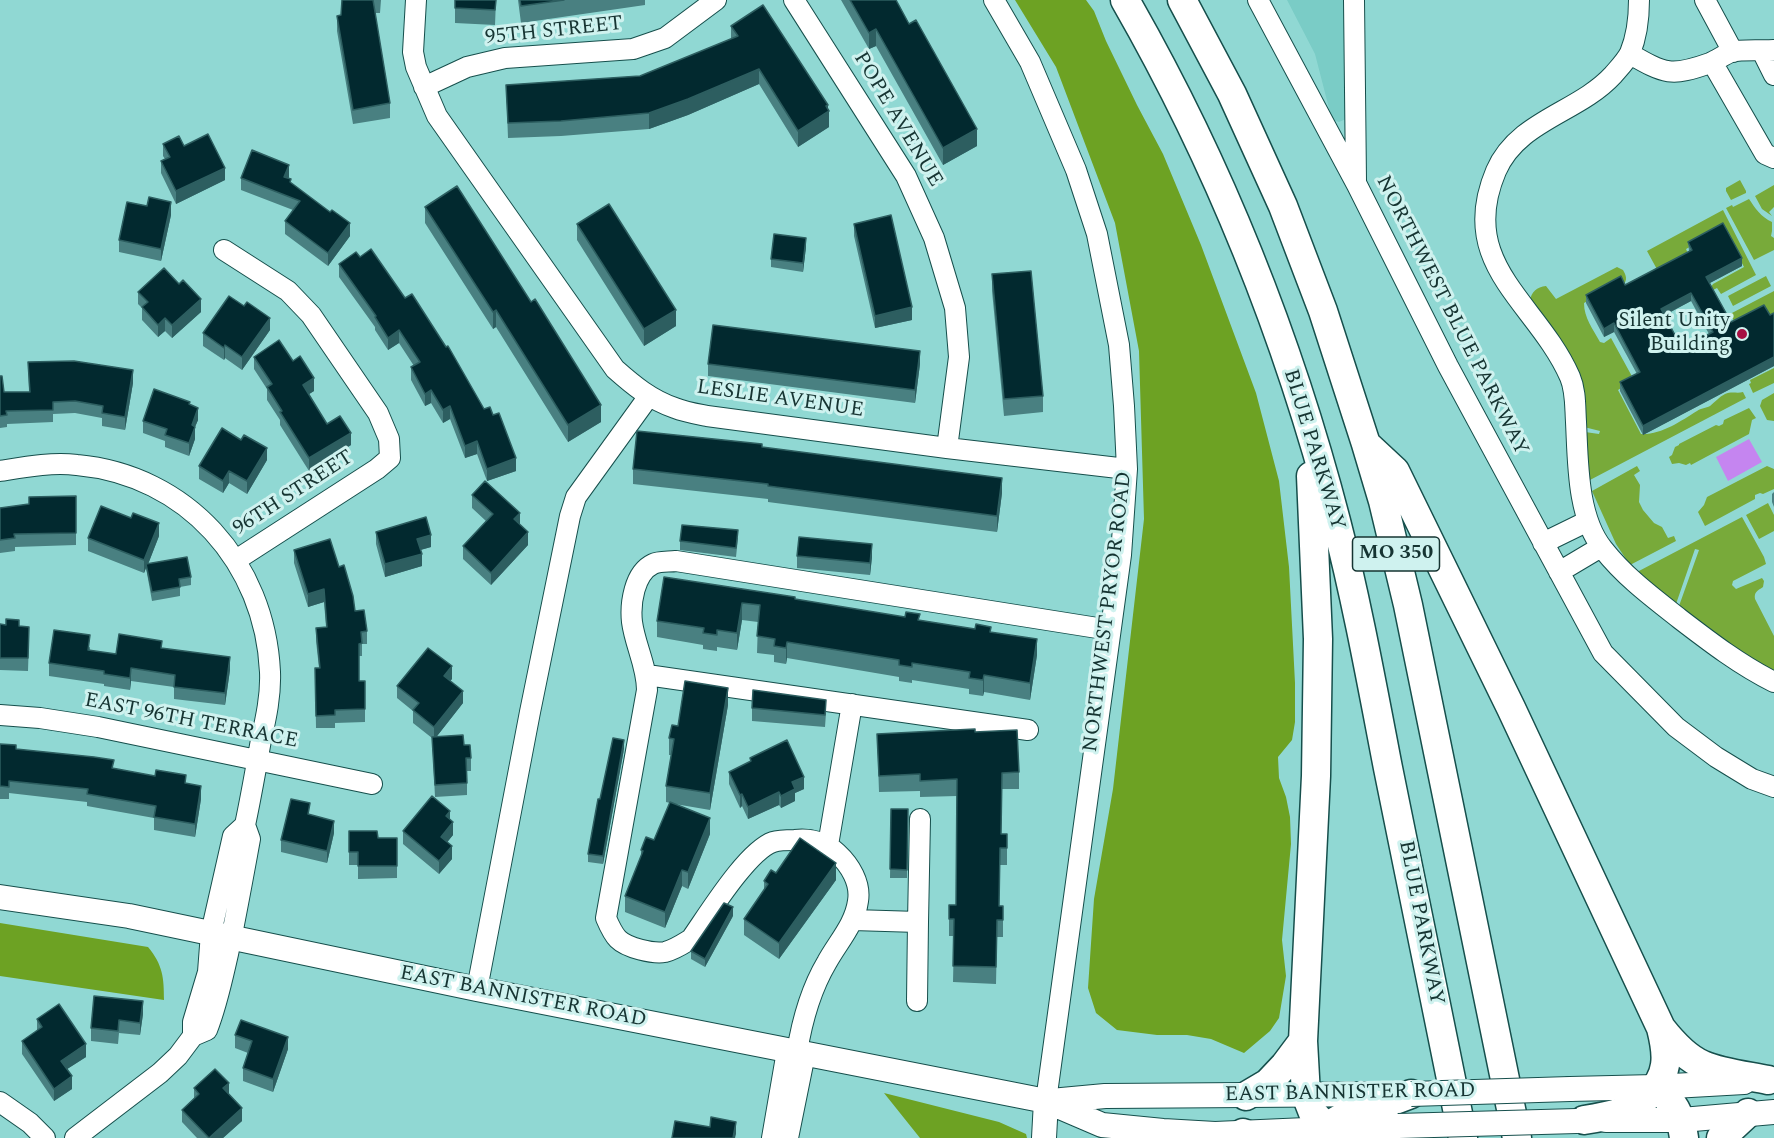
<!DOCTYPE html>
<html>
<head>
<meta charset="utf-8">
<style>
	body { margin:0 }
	canvas { display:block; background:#90d8d3 }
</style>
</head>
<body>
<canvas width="1774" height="1138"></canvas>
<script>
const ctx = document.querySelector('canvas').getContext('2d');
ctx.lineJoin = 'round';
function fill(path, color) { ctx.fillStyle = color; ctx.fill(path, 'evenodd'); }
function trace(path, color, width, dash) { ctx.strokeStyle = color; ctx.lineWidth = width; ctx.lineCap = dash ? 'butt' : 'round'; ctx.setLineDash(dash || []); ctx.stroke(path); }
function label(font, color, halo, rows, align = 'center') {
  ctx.font = font + ' Spectral,serif'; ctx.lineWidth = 6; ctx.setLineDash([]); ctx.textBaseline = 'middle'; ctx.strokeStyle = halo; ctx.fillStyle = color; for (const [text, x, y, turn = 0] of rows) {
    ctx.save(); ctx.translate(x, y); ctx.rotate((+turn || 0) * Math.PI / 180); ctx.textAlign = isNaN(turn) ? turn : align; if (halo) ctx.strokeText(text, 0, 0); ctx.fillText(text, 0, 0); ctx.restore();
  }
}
const built = new Path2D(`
	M1287 0H1344L1347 103 1346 119 1339 122 1332 120 1315 54Z`);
const green = new Path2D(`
	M1740 180 1746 191V193L1731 200 1726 191V188Z
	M1774 185V207L1769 212 1772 216 1762 209 1755 196Z
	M1749 199C1755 208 1761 217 1772 222V231L1771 236 1774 238V250L1754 260 1726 208 1732 205 1733 207Z
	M1723 210 1756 275 1721 294 1717 288 1711 291V287L1713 284 1744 267 1724 229 1686 249 1690 258 1659 273 1647 251Z
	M1617 267 1623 270C1626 275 1628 280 1623 285L1622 283 1584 303C1584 318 1593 329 1600 342L1604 343 1611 338 1634 380 1618 390 1641 434C1661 435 1681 421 1697 411 1701 408 1706 408 1710 406 1715 402 1719 397 1725 394 1732 391 1737 394 1743 392L1746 398 1590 480 1587 469 1585 432 1599 434 1600 431 1584 427 1530 301C1531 292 1537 287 1546 286L1556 299Z
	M1766 276 1771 286 1733 306 1728 296Z
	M1774 291V320L1737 326 1730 314Z
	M1774 368V383L1753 393 1749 384 1751 383 1750 380Z
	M1774 393V421L1767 420 1760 406 1762 400Z
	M1749 408 1756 418 1752 420 1749 434 1691 465 1690 463 1686 465 1679 463 1672 464 1669 457 1672 455 1675 447 1679 445V444L1716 425 1719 426 1723 424 1724 420Z
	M1637 466 1640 471 1634 475 1640 485 1639 502 1643 510 1654 523 1662 527 1668 538 1674 536 1676 541 1630 565 1616 544 1592 491Z
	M1767 466 1774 469V489L1763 494 1760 493 1755 495V499L1705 526 1698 512 1704 505 1707 497Z
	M1768 503 1774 515V531L1759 539 1746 515Z
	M1742 517 1764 557 1766 564 1733 581 1732 585 1736 589 1762 578 1764 581 1763 587C1757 591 1754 592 1755 599L1774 636V673L1732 645 1679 606 1699 550 1695 549 1676 604 1637 572Z`);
const forest = new Path2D(`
	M1015 0H1086L1094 11 1106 41 1137 105 1163 154 1201 245 1256 393 1279 481 1289 567 1295 683V722L1292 740 1278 757 1279 778 1286 797 1290 817 1291 844 1282 940 1286 976 1279 1018 1270 1031 1244 1053 1211 1039 1187 1035H1157L1117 1030 1096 1013 1088 988 1094 899 1113 789 1144 519 1139 351 1115 223 1056 67Z
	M0 923 148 947C163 965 164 978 164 1000L0 976Z
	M884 1093 999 1122 1026 1134 1027 1138H920Z`);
const water = new Path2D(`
	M1749 439 1762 462 1728 481 1716 457Z`);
const minor = new Path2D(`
	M416 0 413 52 416 67 437 116 615 369C633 385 651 400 675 408 685 412 697 414 707 416L947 448 1127 469
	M794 0 906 176 934 238 955 308 959 357 947 448
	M994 0 1030 62 1076 170 1097 234 1119 345 1124 406 1127 469 1121 555 1046 1101
	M1258 0 1357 185 1448 366 1603 653 1676 727 1716 757 1752 779 1774 787
	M1354 0 1356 180
	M1639 0C1639 18 1637 36 1630 53 1626 61 1619 68 1613 75 1578 113 1518 120 1496 171 1456 265 1537 302 1570 377 1576 391 1575 407 1576 422 1578 461 1577 517 1603 549 1625 577 1652 597 1680 619 1710 642 1740 665 1774 682
	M1705 0 1733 52
	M1762 51 1774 75
	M1630 54C1665 74 1671 77 1710 63 1717 60 1724 55 1731 52 1742 49 1762 51 1774 50
	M1712 62 1765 154 1774 158
	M424 87 467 67 505 58 633 49 665 38 716 0
	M224 250 288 291 311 315 378 413 389 439 390 458 377 469 236 560
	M0 471C25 467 51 462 77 465 187 475 265 563 270 672 271 695 266 718 261 740 256 768 251 797 245 825L250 839C243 877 236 916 228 954 222 980 217 1005 207 1030L193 1036 178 1056 160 1073 75 1138
	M1543 543 1588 521
	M1559 572 1601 547
	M647 675 1028 730
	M0 715 40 718 98 727 372 784
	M828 845 852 704
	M853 920 918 922 920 819
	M477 989 530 712 570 516 576 497 649 396
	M917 1001 918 922
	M193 1036V1022L208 972 211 933 233 836 245 825
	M797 1052C802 1021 811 989 827 962 838 942 855 924 858 901 861 883 850 865 837 853 826 843 811 838 795 840 789 840 779 840 773 842 747 851 708 915 691 939 683 944 674 950 665 952 653 954 627 948 618 939 613 934 609 925 606 918L647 690C647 666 635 645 632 622 630 604 634 573 653 564 659 561 669 562 676 561L1110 630
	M0 1102 30 1123 45 1138
	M772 1138 787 1051
	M788 1138 805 1054`);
const major = new Path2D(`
	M0 897 129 916 477 989 1046 1101 1102 1125 1163 1131 1215 1134 1398 1126
	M1570 1089 1655 1087 1744 1082
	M1051 1101 1105 1096 1388 1094
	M1606 1120H1682L1774 1112
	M1044 1138 1046 1101`);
const highway = new Path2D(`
	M1125 0C1218 162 1289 340 1336 521 1357 602 1372 685 1388 768 1413 891 1438 1015 1463 1138
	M1182 0 1232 94 1283 206 1323 311 1366 444 1383 501 1408 605 1517 1138
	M1366 444 1395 471 1511 708 1661 1028C1664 1040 1667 1053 1665 1065 1662 1087 1641 1106 1621 1112 1609 1116 1597 1118 1584 1120
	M1311 476 1318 639 1316 776 1303 1041 1306 1095 1313 1113 1328 1130
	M1661 1028C1672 1042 1686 1058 1703 1065 1721 1073 1749 1076 1768 1080
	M1655 1087C1674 1102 1681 1114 1684 1138
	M1246 1096 1268 1083 1285 1065 1303 1041
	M1243 1133 1256 1138
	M1325 1138 1331 1124 1353 1111 1365 1106 1390 1102 1411 1094
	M1721 1138 1748 1113`);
const majorBridge = new Path2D(`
	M1411 1094 1570 1089
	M1398 1126 1577 1121`);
const wall = new Path2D(`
	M342 0H381L380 13H375L390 103V118L353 124 337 31V16L341 15Z
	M496 0 495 25 455 23V8Z
	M518 0H645V5L521 23Z
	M841 0H896L977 146 943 165 876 46 869 49Z
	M731 26 828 109 829 127 798 147 759 84 688 115 649 129 561 136 508 138 506 85 640 76 731 39Z
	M163 144 184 146 225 180 176 204 161 173V161L165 159 163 156Z
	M289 177 288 178 291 183 350 236 328 266 285 234V221L293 210 241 190V178Z
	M147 206 171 215 161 261 119 252V240Z
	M425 207 601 422 568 442 496 327 493 329 425 223Z
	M577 224 676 326 644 346 577 240Z
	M854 224 912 320 875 328 854 236Z
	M1688 242 1742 266 1710 283 1731 322 1770 315 1774 313V366L1643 435 1620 391V382L1637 374 1614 332 1604 337 1586 303V295L1625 285 1689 251ZM1691 301 1709 334 1682 348 1665 315Z
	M806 247 803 272 771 267V259Z
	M356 252 516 471 487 481 477 454 465 458 450 419 443 423 431 403 425 406 411 380V367L414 366 399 343 388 350 375 330V327L339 277V264Z
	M992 274 1043 396V412L1004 416 992 291Z
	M138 292 201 312 172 338 165 331 158 337 142 320V308L138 304Z
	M270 330 242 370 225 358 224 360 203 346V333Z
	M254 357 293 361 314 391 309 394 327 424 351 445 309 471 280 425V420L267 400V389L254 369Z
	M28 362 133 383 125 430 102 426V418L75 413 53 414V422L7 424V427L0 428V376L4 392H29Z
	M708 364H920L915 403 708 376Z
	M190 405 198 420 195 427V439L189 456 165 447V441L143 433V421Z
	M762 447 1002 493 997 532 768 502V499L633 484V469Z
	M267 460 247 494 229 483 223 493 199 479V466Z
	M1774 492V507L1772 502V494Z
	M472 495 520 525 528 545 491 585 463 559V546L486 521 472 508Z
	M76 496V545L15 547V551L0 553V508L29 504Z
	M376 532 431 547 420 550 422 566 385 577 376 544Z
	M159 536 148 564 191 577V585L180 587V596L152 601 146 568 144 573 88 551V538Z
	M738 538 736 557 680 550V541Z
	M294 550 339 567 355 611 367 631V644H362V656H359V681H365V722L335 723V728H316L315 668H319L316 641V628L326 627 324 602 308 607 294 563Z
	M797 556 872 557 870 575 797 568Z
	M664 577 991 632 1037 655 1030 700 984 692 983 696 969 694V689L912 680V683L899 681V677L787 658 786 664 774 662V655L757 653 758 622 742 620 737 650 717 647V651L703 649V645L657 637V621Z
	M0 624 19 626 29 639 28 671 0 670Z
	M90 647V651L116 654 162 649 230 670 225 705 174 699V687L131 681 130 690 104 686V684L49 676V663Z
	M452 679 450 681 463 703 437 736 464 745 471 758V771H467V795L435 797 432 738 413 723V711L397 698V686Z
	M728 705 710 810 675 804 710 834 688 889 682 886 665 928 625 912V896L641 856V850L654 840 670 803 666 802V786L671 755H669V738L678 726Z
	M752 708 826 713 825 727 752 721Z
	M975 732 1019 772V789H1002L1001 834H1007V865H1000L999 906H1003V937H997L996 984 953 982 954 936H949V905H956L957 796 920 797V791L879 792 877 734Z
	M0 744 16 749 186 783 201 799 195 837 154 830V818L87 806V802L9 793V799H0Z
	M624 749 603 864 588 862V854Z
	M750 758 804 789 795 793V801L781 808 779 805 748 819 742 806 740 808 729 784V772L750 762Z
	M891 809H908L907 878H890Z
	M450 819 453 835 447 842 452 859 439 874 403 844V831Z
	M349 831 378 838H397V878L358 879V865H349Z
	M334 833 327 863 281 852V840Z
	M776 873 836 880 779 959 744 935V919L764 891V881Z
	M733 916 705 967 691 959V951Z
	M143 1014 140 1035 119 1033 118 1044 91 1041V1028Z
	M37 1019 86 1057 67 1069 72 1089 54 1101 22 1054V1041L37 1031Z
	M235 1035 288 1049 273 1092 243 1081V1068L248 1053 235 1048Z
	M194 1088 229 1094 242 1121 223 1138H197L182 1122V1110L194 1098Z`);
const shadedWall = new Path2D(`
	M876 29V46L869 49V33Z
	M759 69V84L688 115 649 129V113Z
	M828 105V112L829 111V127L798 147V131Z
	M977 129V146L943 165V148Z
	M289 165V177L284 189V177Z
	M225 168V180L176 204V191Z
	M171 202V215L161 261V249Z
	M350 223V236L328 266V253Z
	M806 238V247L803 272V263Z
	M1742 258V266L1706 285V277Z
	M1691 293V301L1661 317V309Z
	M201 299V312L172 338V325Z
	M912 307V320L875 328V316Z
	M496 310V327L493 329V312Z
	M676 310V326L644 346V329Z
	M165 318V331L158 337V325Z
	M270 318V330L242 370V357Z
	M1614 323V332L1604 337V329Z
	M399 330V343L388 350V338Z
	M225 345V358L224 360V348Z
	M920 351V364L915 403V390Z
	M1774 357V366L1643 435V426Z
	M133 370V383L125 430V417Z
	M314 378V391L303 398V385Z
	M431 390V403L425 406V394Z
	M601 405V422L568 442V425Z
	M450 406V419L443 423V410Z
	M198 408V420L195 427V439L189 456V443L192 425Z
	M351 433V445L309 471V458Z
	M477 441V454L465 458V446Z
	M267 448V460L247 494V481Z
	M516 458V471L487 481V469Z
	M229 471V483L223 493V481Z
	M1002 478V493L997 532V516Z
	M520 513V526L514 519Z
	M159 523V536L147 567 146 564V568L144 573V560Z
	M528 532V545L491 585V573Z
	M431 535V547L417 551V539Z
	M872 544V557L870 575V563Z
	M422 554V566L385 577V564Z
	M324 589V602L308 607V594Z
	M742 603V620L737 650V633Z
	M1037 639V655L1030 700V683Z
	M787 642V658L786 664V648Z
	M230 657V670L225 705V693Z
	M452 666V679L444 688V676Z
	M131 668V681L130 690V678Z
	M984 675V692L983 696V680Z
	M728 688V705L710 810V793Z
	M463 691V703L434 740V727Z
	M624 740V749L603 864V856Z
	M804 777V789L795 793V801L781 808V796L792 782Z
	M201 786V799L195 837V824Z
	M779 792V805L748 819V807Z
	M742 794V806L740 808V795Z
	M450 811V824L446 816Z
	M710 818V834L688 889V872Z
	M334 821V833L327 863V851Z
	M453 822V835L441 850V837Z
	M452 846V859L439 874V861Z
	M836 863V880L779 959V943Z
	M682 870V886L665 928V912Z
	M733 907V916L705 967V959Z
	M143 1001V1014L140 1035V1023Z
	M288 1037V1049L273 1092V1079Z
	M86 1044V1057L61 1073V1061Z
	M72 1076V1089L54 1101V1089Z
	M229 1083V1096L223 1088Z
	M242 1108V1121L223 1138H210Z
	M736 1122V1134L735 1138H733Z`);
const building = new Path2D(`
	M342 0H373L390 103 353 110 337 16 341 15Z
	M455 0H496L495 10 455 8Z
	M520 0H564L521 6Z
	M850 0H896L909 24 916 20 977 129 943 148 876 29 869 33Z
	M763 5 828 105 826 106 829 111 798 131 759 69 688 99 649 113 561 121 508 123 506 85 640 76 738 36 731 26Z
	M208 134 225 168 176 191 161 161 170 157 163 144 179 136 184 146Z
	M252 150 289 165 284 177 291 179 290 182 330 212 332 210 350 223 328 253 285 221 300 201 241 178Z
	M457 186 531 302 535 299 601 405 568 425 496 310 493 312 425 207Z
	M149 197 171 202 161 249 119 240 127 202 147 206Z
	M609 204 676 310 644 329 577 224Z
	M891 215 912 307 875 316 854 224Z
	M1723 223 1742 258 1706 277 1731 322 1764 305 1770 315 1774 313V357L1643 426 1620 382 1640 372 1614 323 1604 329 1586 295 1621 276 1625 285 1692 250 1688 242ZM1691 293 1713 332 1682 348 1661 309Z
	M774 234 806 238 803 263 771 259Z
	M371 249 405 298 412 294 446 347 448 346 484 409 490 407 493 415 499 413 516 458 487 469 477 441 465 446 450 406 443 410 431 390 425 394 411 367 420 362 399 330 388 338 375 317 376 316 339 264 356 252 360 257Z
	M164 268 179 284 183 280 201 299 172 325 165 318 158 325 142 307 148 302 138 292Z
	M1031 271 1043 396 1004 399 992 274Z
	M229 296 244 306 247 302 270 318 242 357 225 345 224 348 203 333Z
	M713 325 920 351 915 390 708 364Z
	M279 340 293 361 300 356 314 378 303 385 327 424 340 416 351 433 309 458 280 412 282 411 267 387 272 384 254 357Z
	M74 361 133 370 125 417 102 413 103 406 75 401 53 402V410L6 411 7 415 0 416V376H2L4 392H30L28 362Z
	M154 389 190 402 189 404 198 408 192 425 195 427 189 443 165 435 167 429 143 421Z
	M222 428 241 440 244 435 267 448 247 481 229 471 223 481 199 466Z
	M637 431 762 444V447L1002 478 997 516 768 486V484L633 469Z
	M485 481 520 513 514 519 528 532 491 573 463 546 493 514 472 495Z
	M76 496V533L14 534 15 538 0 540V508L29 504V497Z
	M101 506 131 518 133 513 159 523 144 560 88 538Z
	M426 517 431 535 417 539 422 554 385 564 376 532Z
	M682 525 738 530 736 548 680 541Z
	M799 537 872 544 870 563 797 556Z
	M330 539 339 567 344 565 353 596 355 611 364 610 367 631 361 632 362 643 359 644V681H365V709L335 710V715L316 716 315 668H320L316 628 327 627 324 589 308 594 294 550Z
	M187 557 191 577 179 579 180 587 152 592 146 564Z
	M664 577 795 597V599L905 617 906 612 920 614 918 620 975 629 976 624 991 627 990 632 1037 639 1030 683 984 675 983 680 969 678 970 672 912 663V667L899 665V660L787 642 786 648 774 646 775 639 757 636 760 605 742 603 737 633 717 630V635L703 633 704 628 657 621Z
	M6 619 19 620V626L29 627 28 658H0V624L6 625Z
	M54 630 90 635 88 650 116 654 119 634 162 641 161 648 230 657 225 693 174 687 175 675 131 668 130 678 104 674V671L49 663Z
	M428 648 452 666 444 676 463 691 434 727 413 710 419 703 397 686Z
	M685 681 728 688 710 793 666 786 674 739 669 738 672 725 678 726Z
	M753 690 826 700 825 715 752 708Z
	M975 729V732L1017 730 1019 772 1002 773 1001 834H1007V848H1000L999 906H1003V920H997L996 967 953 966 954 919H949V905H956L957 779 920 781V774L879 776 877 734Z
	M463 735 464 745H470L471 758H466L467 783 435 785 432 737Z
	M613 738 624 740 603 856 588 854 598 799H600Z
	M787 740 804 777 792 782 795 789 781 796 779 792 748 807 742 794 740 795 729 772 751 761 750 758Z
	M0 744 16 745V749L94 757 114 760 112 768 155 776 156 770 186 775 185 783 201 786 195 824 154 817 156 806 87 794 88 789 9 781V787L0 786Z
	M432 796 450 811 446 816 453 822 441 837 452 846 439 861 403 831Z
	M291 799 310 803 308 814 334 821 327 851 281 840Z
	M670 802 710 818 688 872 682 870 665 912 625 896 643 851 641 850 646 837 654 840Z
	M891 809H908L907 870 890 869Z
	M349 831H377L378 838H397V866H358V852H349Z
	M800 838 836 863 779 943 744 919 768 884 764 881 771 870 776 873Z
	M724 903 733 907 705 959 691 951Z
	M94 996 143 1001 140 1023 119 1020 118 1031 91 1028Z
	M59 1004 86 1044 61 1061 72 1076 54 1089 22 1041 42 1027 37 1019Z
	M241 1020 288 1037 273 1079 243 1068 252 1041 235 1035Z
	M215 1069 229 1083 223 1088 242 1108 209 1138 182 1110 199 1094 194 1088Z
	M711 1117 736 1122 733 1138H672L675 1121 710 1127Z`);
const markers = [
	[1742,334,6,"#a71043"]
];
const shields = [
	[1396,554,87]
];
const shieldNames = [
	["MO 350",1396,554]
];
const streetNames = [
	["95TH STREET",554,32,-6],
	["POPE AVENUE",897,120,59],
	["NORTHWEST BLUE PARKWAY",1451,316,63],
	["LESLIE AVENUE",780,400,8],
	["BLUE PARKWAY",1313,450,73],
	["96TH STREET",294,494,-33],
	["NORTHWEST PRYOR ROAD",1109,612,-83],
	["EAST 96TH TERRACE",191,722,11],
	["BLUE PARKWAY",1420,923,79],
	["EAST BANNISTER ROAD",523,998,11],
	["EAST BANNISTER ROAD",1350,1094,-1]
];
const poiNames = [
	["Silent Unity",1730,322],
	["Building",1730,346]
];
fill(built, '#7accc6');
fill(green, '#78aa3a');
fill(forest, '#6da223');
fill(water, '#c585f0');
trace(minor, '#164f4c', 22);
trace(major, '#164f4c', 26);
trace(highway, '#164f4c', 31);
trace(minor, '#fff', 20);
trace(major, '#fff', 24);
trace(highway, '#fff', 28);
trace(majorBridge, '#164f4c', 26, []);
trace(majorBridge, '#fff', 24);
fill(wall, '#498081');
fill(shadedWall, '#2d5e60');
fill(building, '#02292f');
trace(building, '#2d5e60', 1.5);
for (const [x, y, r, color] of markers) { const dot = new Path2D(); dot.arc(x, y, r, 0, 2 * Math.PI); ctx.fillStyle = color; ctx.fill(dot); trace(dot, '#cff2ef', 2); }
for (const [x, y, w] of shields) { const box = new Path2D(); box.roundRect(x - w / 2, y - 17, w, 34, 4.5); ctx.fillStyle = '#cff2ef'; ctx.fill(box); trace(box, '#163432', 1.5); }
label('bold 20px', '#163432', null, shieldNames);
label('21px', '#163432', '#cff2ef', streetNames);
label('21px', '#163432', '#cff2ef', poiNames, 'right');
</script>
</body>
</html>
